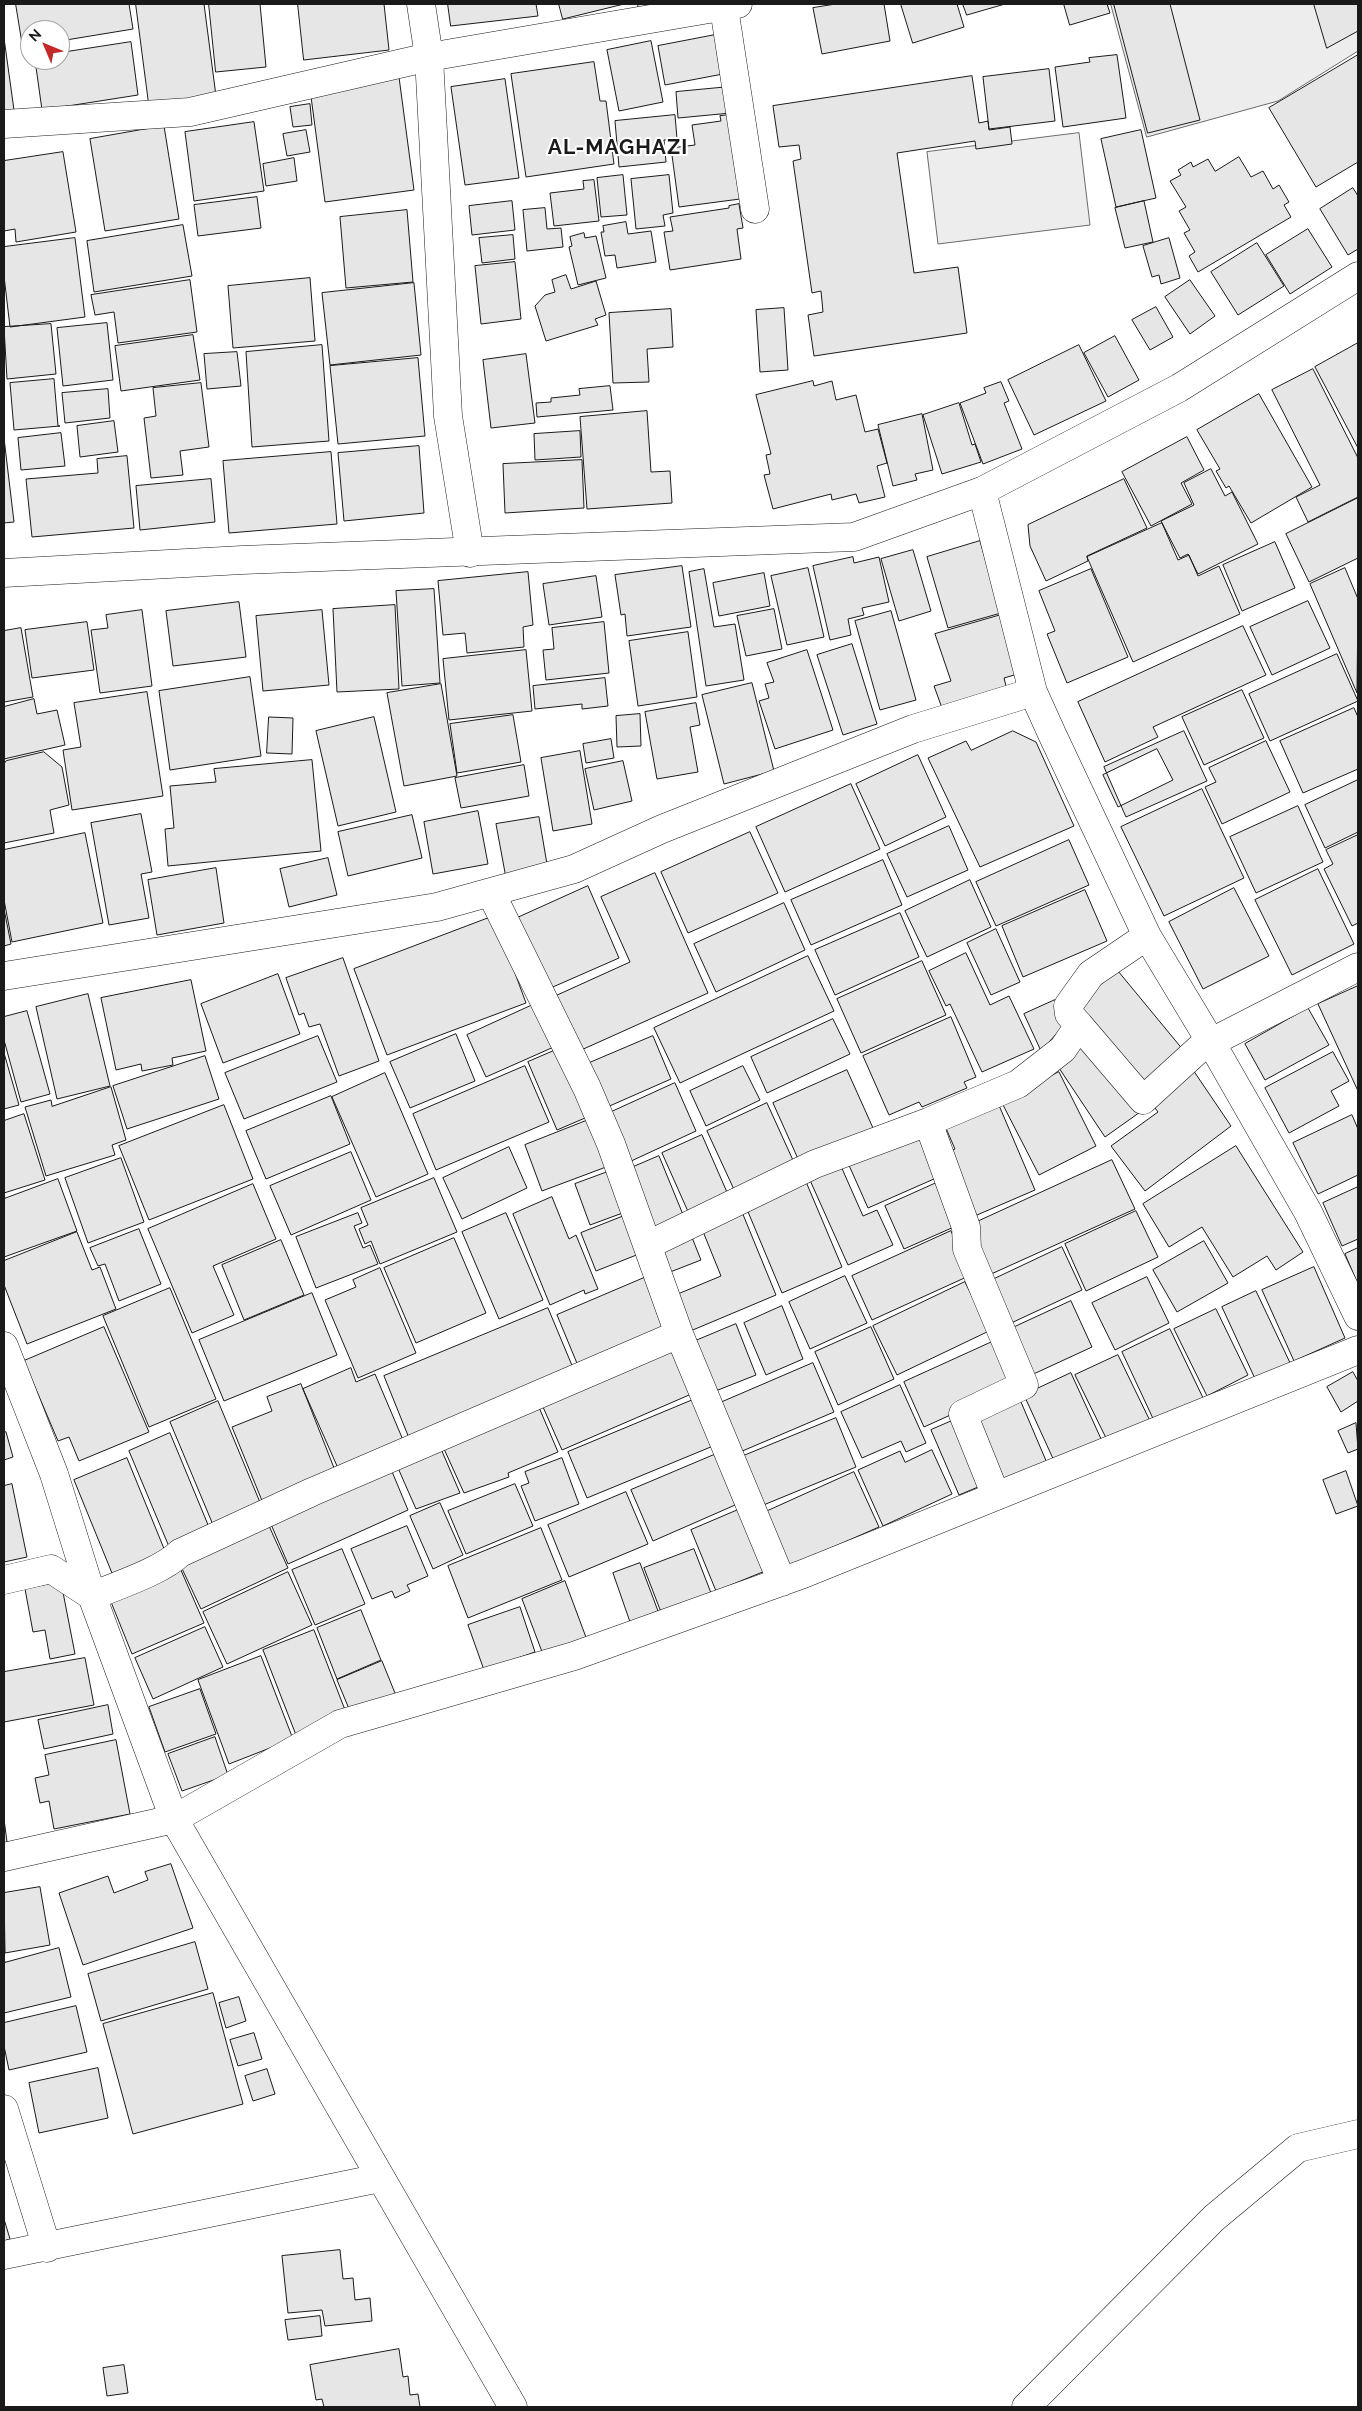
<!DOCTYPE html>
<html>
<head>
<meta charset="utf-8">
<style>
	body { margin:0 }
	#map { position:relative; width:1362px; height:2411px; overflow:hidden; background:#fff; font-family:Raleway,sans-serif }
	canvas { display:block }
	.frame { position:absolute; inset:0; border:5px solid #1a1a1a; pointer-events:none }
	.north { position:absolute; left:20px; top:20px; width:50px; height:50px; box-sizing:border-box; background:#fff; border:1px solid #a3a3a3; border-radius:50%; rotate:315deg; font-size:14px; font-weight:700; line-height:20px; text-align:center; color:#1a1a1a }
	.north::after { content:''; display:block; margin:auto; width:18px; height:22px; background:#c62828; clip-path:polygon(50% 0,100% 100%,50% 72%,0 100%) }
</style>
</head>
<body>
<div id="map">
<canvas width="1362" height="2411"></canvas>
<div class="frame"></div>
<div class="north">N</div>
</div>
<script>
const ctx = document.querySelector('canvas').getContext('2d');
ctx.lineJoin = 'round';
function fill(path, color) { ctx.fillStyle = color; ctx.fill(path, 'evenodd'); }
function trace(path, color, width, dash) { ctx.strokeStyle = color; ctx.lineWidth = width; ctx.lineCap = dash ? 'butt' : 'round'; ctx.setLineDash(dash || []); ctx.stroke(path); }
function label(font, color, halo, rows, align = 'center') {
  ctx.font = font + ' Raleway,sans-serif'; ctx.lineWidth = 4; ctx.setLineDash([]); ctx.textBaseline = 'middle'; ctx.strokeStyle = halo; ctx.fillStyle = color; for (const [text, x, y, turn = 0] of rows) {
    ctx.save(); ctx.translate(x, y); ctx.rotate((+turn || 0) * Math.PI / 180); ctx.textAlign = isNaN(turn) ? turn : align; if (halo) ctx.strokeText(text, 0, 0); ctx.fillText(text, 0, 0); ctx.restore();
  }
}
const green = new Path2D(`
	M1111 4H1358V51L1278 101 1147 137Z
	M1079 133 1090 225 938 244 927 152Z`);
const building = new Path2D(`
	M16 4H129L133 29 60 41V30H30V46L23 47Z
	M136 4H204L216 96 149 104Z
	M209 4H260L266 67 216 72Z
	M298 4H384L389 50 304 60Z
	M448 4H536L538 16 451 26Z
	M559 4H624L563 19Z
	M638 4H677L639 11Z
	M836 4H884L890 41 822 54 813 8Z
	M901 4H957L964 27 913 43Z
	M963 4H1005L967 15Z
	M1064 4H1107L1110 13 1070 25Z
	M1114 4H1170L1200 120 1148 133Z
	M1314 4H1358V31L1327 48Z
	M715 35 723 74 665 85 658 46Z
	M4 38 14 110 4 111Z
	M651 41 663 102 619 111 607 50Z
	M131 42 138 95 42 110 35 60H60V53Z
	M1117 55 1126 118 1063 127 1055 67 1090 62 1089 58Z
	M1358 55V162L1316 187 1269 108Z
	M594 62 600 101H606L614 164 526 177 511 74Z
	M1049 69 1055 121 989 129 983 77Z
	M972 76 979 123 988 121 989 130 1010 127 1012 144 976 149 975 141 897 153 914 273 958 267 967 333 814 356 808 315 823 312 821 291 812 293 793 161 801 159 799 145 779 147 773 106Z
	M399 77 414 190 325 202 310 89Z
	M505 79 519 178 465 185 451 87Z
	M729 87 731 113 678 118 676 92Z
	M310 104 312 125 293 127 290 107Z
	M675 115 677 139 664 140 666 162 619 167 615 121Z
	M730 115 740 199 679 207 671 148 695 145 692 125 721 121 720 116Z
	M254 122 264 191 194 201 185 132Z
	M164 126 179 219 105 231 90 139Z
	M306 130 310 152 287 156 283 134Z
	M1141 130 1156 198 1116 207 1101 139Z
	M63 152 76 232 16 242 15 229 4 231V161Z
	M1239 157 1251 177 1263 171 1273 189 1279 185 1289 202 1284 205 1291 217 1198 272 1189 256 1195 252 1184 233 1190 230 1179 211 1186 207 1170 181 1181 175 1178 170 1191 162 1193 167 1208 159 1215 171Z
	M294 158 297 181 266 186 263 164Z
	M623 175 627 215 601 217 597 178Z
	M669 175 673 213 663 215 665 226 636 229 631 179Z
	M594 180 599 221 554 226 550 193 584 189 583 181Z
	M1353 188 1358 196V249L1348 255 1320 209Z
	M257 197 261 228 198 236 194 205Z
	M512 201 515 230 472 235 469 206Z
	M1144 201 1153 242 1125 248 1115 208Z
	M739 204 743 228 737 229 741 259 670 270 664 232 673 231 670 217 729 208V206Z
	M545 208 547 229 561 228 563 247 527 251 523 210Z
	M407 210 413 282 346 288 340 217Z
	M626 222 628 234 651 231 656 262 617 268 615 255 605 256 601 232H604L603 226Z
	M183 225 192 276 94 292 87 241Z
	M1308 229 1332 267 1290 294 1266 255Z
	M584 233 585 238 596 236 606 278 578 285 569 247 572 246 570 237Z
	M513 235 515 259 482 263 479 238Z
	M75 238 85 317 10 327 4 276V247Z
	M1169 238 1180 278 1161 284 1159 275 1152 277 1143 246Z
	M1257 243 1284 286 1238 315 1211 272Z
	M515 262 521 319 481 324 475 266Z
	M566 275 571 289 596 281 606 315 595 319 598 325 546 341 535 306 545 295 555 292 552 280Z
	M310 278 315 341 233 348 228 286Z
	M190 280 197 332 118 343 114 312 95 315 91 295Z
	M1190 280 1215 316 1190 334 1165 297Z
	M414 283 421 355 330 365 322 293Z
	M1156 307 1173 337 1150 350 1132 320Z
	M784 308 788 370 760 372 756 310Z
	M671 309 673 347 647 349 649 382 613 383 609 313Z
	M107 323 113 380 63 386 57 328Z
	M51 324 56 374 7 379 4 327Z
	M193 335 200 380 121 391 115 346Z
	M1115 336 1139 380 1108 397 1084 353Z
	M1358 343V448L1315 367Z
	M322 345 329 441 252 447 246 352Z
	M1079 345 1106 401 1034 435 1008 380Z
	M237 352 241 386 207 389 204 354Z
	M526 354 535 423 491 428 483 360Z
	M418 358 425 436 338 444 330 366Z
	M1313 369 1358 458V497L1308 522 1296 497 1320 485 1272 390Z
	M54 379 58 426H60L14 430 10 383Z
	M813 381 814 386 832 381 836 400 856 395 865 432 878 429 887 463 877 466 885 497 859 503 856 494 832 500 831 494 773 509 764 475 770 474 766 455 771 454 756 395Z
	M1001 382 1009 401 1004 403 1022 449 983 464 960 403 986 393 984 388Z
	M201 383 209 447 180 451 183 475 151 478 144 418 156 416 153 388Z
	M610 386 613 410 537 417 536 403 551 402V398L580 395 579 389Z
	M108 389 110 418 65 423 62 393Z
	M1259 394 1312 487 1251 523 1229 486 1226 488 1216 471 1220 469 1197 430Z
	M959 403 972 445 975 444 981 462 942 474 923 415Z
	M647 411 651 472 670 471 672 503 587 509 580 417Z
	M922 414 933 470 915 474 917 480 893 486 878 425Z
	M114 421 118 452 80 457 77 426Z
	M580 431 581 457 535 460 534 434Z
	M61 433 65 466 21 470 18 438Z
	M1187 437 1204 470 1181 483 1192 504 1151 526 1122 472Z
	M4 438 14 522 4 523Z
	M419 446 424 513 344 521 338 453Z
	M331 452 337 524 229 533 223 461Z
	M127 456 134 528 32 537 26 479 98 473 97 459Z
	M582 460 584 508 505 513 503 464Z
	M1211 469 1225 496 1232 492 1258 544 1198 574 1188 554 1180 558 1161 521 1194 505 1184 483Z
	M211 479 215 522 140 530 136 486Z
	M1124 479 1147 528 1087 556 1088 561 1046 581 1030 546 1028 525Z
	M1358 498V558L1309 582 1286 534Z
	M1162 523 1178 560 1189 555 1198 576 1219 566 1240 614 1133 662 1087 557Z
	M980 541 1001 613 948 628 927 557Z
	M1275 542 1295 588 1242 611 1223 565Z
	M913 550 931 611 899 621 881 559Z
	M853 557 854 563 879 557 889 602 862 608 864 615 848 619 851 635 830 640 813 566Z
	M682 566 691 627 627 636 625 614 621 615 615 575Z
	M808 568 824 637 787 645 771 576Z
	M1345 568 1358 599 1357 693 1310 584Z
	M704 569 714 627 735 624 744 680 706 686 689 572Z
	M1091 569 1128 657 1067 683 1047 634 1055 631 1039 591Z
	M528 572 533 625 523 627 524 647 467 653 465 633 443 635 438 581Z
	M764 573 770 606 719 616 713 583Z
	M596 576 602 617 549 625 543 584Z
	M434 589 440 683 402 686 396 591Z
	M1308 601 1330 648 1272 675 1250 627Z
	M239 602 246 657 173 666 166 611Z
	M395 605 399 689 337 692 333 609Z
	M774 609 782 649 746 656 737 616Z
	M142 610 152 686 100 693 91 630 108 628 106 615Z
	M322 610 329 685 263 691 256 616Z
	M891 611 916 700 880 710 855 621Z
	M1001 615 1021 673 1004 678 1006 686 942 708 934 686 951 681 935 634Z
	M87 622 94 670 32 678 25 630Z
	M604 622 609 673 546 680 543 650 554 649 552 628Z
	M1243 626 1266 675 1153 727 1158 737 1105 762 1078 702Z
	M21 628 33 697 4 702V631Z
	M688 632 697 697 638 706 629 641Z
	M852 644 877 724 843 735 817 655Z
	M526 650 532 711 449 720 443 659Z
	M807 650 833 730 775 749 759 701 769 698 765 684 774 682 767 663Z
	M1337 654 1358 701 1270 741 1249 694Z
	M250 677 261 756 170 770 159 691Z
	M605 678 608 706 582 709V704L535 709 533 686Z
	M752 683 774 771 724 784 702 695Z
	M441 684 457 776 404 786 387 693Z
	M1242 690 1264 738 1204 765 1182 717Z
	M147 692 163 796 72 810 63 750 81 747 74 703Z
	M34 699 37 714 57 710 65 745 4 759V707Z
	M696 703 700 725 690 727 698 772 657 779 645 712Z
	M1354 708 1358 717V769L1303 793 1280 741Z
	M640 714 641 746 617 747 616 716Z
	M513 715 521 762 457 773 450 724Z
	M269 717 293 718 292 754 267 753Z
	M374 717 396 812 338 826 316 731Z
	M1013 731 1036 742 1074 826 980 867 928 758 966 741 971 750Z
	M1184 731 1207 781 1126 817 1104 767Z
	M611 739 614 758 586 763 583 744Z
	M1266 741 1290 792 1222 824 1205 787 1216 782 1209 768Z
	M1157 749 1173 780 1118 807 1103 775Z
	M580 751 592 824 553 831 541 758Z
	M44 752 62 767 69 805 50 810 54 833 4 843V764L6 761Z
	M918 755 946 817 885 846 856 784Z
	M312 760 321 851 168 866 165 829 174 828 170 786 216 782 214 769Z
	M623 761 632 801 594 810 585 769Z
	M524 765 529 796 461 808 455 778Z
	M1358 780V832L1325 848 1305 805Z
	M851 784 880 849 785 892 756 827Z
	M1202 789 1244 878 1164 916 1121 827Z
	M1298 806 1323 862 1256 893 1230 837Z
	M478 811 488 864 433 874 424 822Z
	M141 814 152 872 141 874 149 918 109 925 91 823Z
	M412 815 422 858 348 876 338 832Z
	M539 817 548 870 506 878 496 824Z
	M949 826 968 870 907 897 887 854Z
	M750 832 778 893 688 933 661 872Z
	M85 833 103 923 12 942 4 900V850Z
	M1358 835V923L1352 926 1324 869 1333 864 1326 850Z
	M1069 840 1089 885 996 926 976 882Z
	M328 858 337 895 289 907 280 869Z
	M883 860 902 905 811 945 791 900Z
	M216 868 224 923 157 935 148 880Z
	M1318 869 1354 944 1292 975 1255 900Z
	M655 873 708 993 579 1051 555 996 630 962 601 897Z
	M970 880 991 927 927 957 905 911Z
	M588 886 619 958 546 990 515 919Z
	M1234 888 1269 956 1203 989 1169 922Z
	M1085 890 1107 941 1023 977 1002 926Z
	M784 903 805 950 716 992 694 944Z
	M4 909 11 944 4 946Z
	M900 913 919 957 835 995 815 950Z
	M494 916 526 1003 387 1055 354 969Z
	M996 929 1020 982 991 995 967 943Z
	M966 953 990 1005 1009 996 1034 1049 982 1072 950 1004 946 1006 929 971Z
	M808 956 834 1011 680 1083 654 1028Z
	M343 958 379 1061 339 1076 320 1024 309 1027 304 1013 299 1015 286 978Z
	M922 961 946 1015 861 1053 837 999Z
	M1118 971 1184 1051 1138 1090 1071 1009Z
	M278 974 300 1034 223 1063 201 1004Z
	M191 980 206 1051 172 1058 173 1065 142 1071 141 1064 116 1070 101 998Z
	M1358 986V1091L1318 1004Z
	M88 994 110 1086 57 1099 36 1007Z
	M1055 1000 1066 1023 1041 1051 1024 1014Z
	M537 1003 556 1046 486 1077 467 1035Z
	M1308 1008 1329 1045 1265 1080 1245 1044Z
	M27 1011 50 1094 21 1102 4 1040V1017Z
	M951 1017 976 1077 964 1082 967 1088 922 1107 919 1102 889 1115 863 1056Z
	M833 1019 850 1054 767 1093 751 1057Z
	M456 1034 475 1081 410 1108 390 1062Z
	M318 1036 337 1082 244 1119 225 1073Z
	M653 1036 671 1079 605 1108 587 1064Z
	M1085 1038 1143 1110 1105 1137 1055 1062Z
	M563 1047 592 1115 557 1130 528 1062Z
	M1333 1052 1349 1081 1331 1091 1339 1106 1289 1133 1265 1088Z
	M4 1053 19 1105 4 1109Z
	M205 1056 219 1099 127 1129 113 1086Z
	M1189 1064 1231 1126 1145 1191 1111 1146 1158 1112 1149 1100Z
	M525 1066 549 1122 436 1170 413 1114Z
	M743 1066 760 1100 706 1126 690 1091Z
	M847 1070 873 1128 799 1161 773 1103Z
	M1059 1072 1096 1146 1039 1175 1001 1101Z
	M385 1073 428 1174 376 1197 332 1097Z
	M675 1083 696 1131 629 1162 607 1114Z
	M111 1087 126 1140 112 1145 115 1155 46 1176 25 1107 51 1100 52 1106Z
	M331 1096 350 1144 266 1179 246 1131Z
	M767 1103 797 1169 737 1196 707 1131Z
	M998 1103 1035 1190 970 1218 943 1154 955 1149 945 1126Z
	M224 1105 253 1179 149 1220 119 1146Z
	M24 1114 45 1180 4 1193V1121Z
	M1352 1115 1358 1129V1175L1318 1194 1293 1143Z
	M596 1117 614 1164 542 1191 525 1145Z
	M924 1130 943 1175 868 1208 848 1163Z
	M702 1135 730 1199 690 1216 662 1153Z
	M1236 1146 1303 1252 1276 1270 1267 1256 1233 1277 1202 1227 1169 1247 1143 1204Z
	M509 1147 527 1188 462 1219 443 1178Z
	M351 1152 371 1200 291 1235 270 1186Z
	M659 1156 684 1217 649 1231 624 1171Z
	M121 1158 144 1222 88 1243 65 1178Z
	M1112 1160 1135 1209 989 1275 966 1227Z
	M840 1164 863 1216 877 1210 893 1245 848 1265 809 1178Z
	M613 1170 628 1211 590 1225 575 1184Z
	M804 1177 842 1267 782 1293 746 1207Z
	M434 1178 457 1232 380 1264 371 1241 365 1244 359 1229 368 1225 361 1208Z
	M58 1179 77 1231 4 1257V1199Z
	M943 1180 963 1223 904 1249 885 1206Z
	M253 1184 276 1239 213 1266 234 1315 192 1333 148 1229Z
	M1358 1187V1239L1342 1246 1323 1203Z
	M552 1197 569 1239 576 1235 598 1289 585 1294 584 1290 550 1305 513 1214Z
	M1136 1211 1158 1257 1086 1291 1065 1244Z
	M742 1212 776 1295 688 1332 673 1296 721 1276 702 1229Z
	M358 1213 362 1223 354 1226 363 1248 370 1245 378 1264 316 1288 296 1237Z
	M506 1213 543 1300 499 1319 462 1232Z
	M629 1214 644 1252 596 1271 581 1233Z
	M139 1229 161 1284 119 1301 105 1264 98 1266 90 1248Z
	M951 1231 971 1275 872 1320 852 1276Z
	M77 1232 92 1270 100 1267 116 1309 27 1344 4 1285V1261Z
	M691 1235 701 1260 665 1274 656 1249Z
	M454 1238 486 1313 416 1343 384 1268Z
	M281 1240 304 1295 244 1320 222 1265Z
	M1204 1241 1228 1283 1177 1312 1153 1270Z
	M1062 1247 1082 1290 1009 1324 990 1281Z
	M1358 1248V1284L1345 1254Z
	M1314 1267 1345 1338 1294 1361 1262 1290Z
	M380 1268 416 1353 358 1378 325 1300 356 1287 353 1280Z
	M651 1275 674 1333 581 1373 557 1315Z
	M845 1276 867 1323 810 1349 789 1302Z
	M1147 1277 1169 1323 1115 1350 1092 1303Z
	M965 1282 989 1331 897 1375 873 1326Z
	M170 1288 216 1399 149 1427 103 1316Z
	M1256 1291 1292 1367 1257 1383 1222 1307Z
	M312 1293 337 1355 224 1401 199 1340Z
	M1071 1301 1092 1347 1027 1377 1006 1331Z
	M782 1306 803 1359 766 1375 744 1323Z
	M548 1308 576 1375 411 1443 384 1376Z
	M1216 1309 1248 1375 1207 1396 1174 1329Z
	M736 1324 756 1375 713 1392 693 1342Z
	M104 1327 149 1432 79 1461 69 1437 58 1441 24 1361Z
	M871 1327 894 1379 838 1405 815 1352Z
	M1170 1329 1205 1402 1156 1425 1122 1352Z
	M674 1341 696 1392 562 1450 539 1398Z
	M992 1342 1012 1387 924 1427 904 1382Z
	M1118 1355 1152 1425 1110 1446 1075 1375Z
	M813 1363 834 1412 740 1452 720 1403Z
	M351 1368 356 1382 375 1374 406 1447 341 1475 303 1389Z
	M1353 1372 1358 1381V1401L1341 1412 1327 1387Z
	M1071 1373 1102 1441 1055 1463 1024 1395Z
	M301 1384 338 1478 265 1508 232 1427 272 1411 267 1397Z
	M900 1385 926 1443 906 1452 901 1441 862 1458 841 1412Z
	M1018 1395 1047 1463 997 1485 968 1418Z
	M700 1397 718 1444 587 1498 568 1452Z
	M535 1398 558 1452 508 1473 509 1477 464 1493 440 1440Z
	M218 1401 264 1512 216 1532 170 1422Z
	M961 1417 990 1482 959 1495 931 1430Z
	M836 1418 856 1467 761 1506 741 1457Z
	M1356 1423 1358 1449 1348 1453 1338 1431Z
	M6 1432 13 1457 4 1460V1433Z
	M170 1433 211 1532 170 1549 129 1451Z
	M438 1442 460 1493 416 1509 398 1468Z
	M932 1450 952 1494 883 1526 858 1470 900 1451 905 1462Z
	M721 1452 742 1502 653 1541 631 1490Z
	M127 1458 167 1556 114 1578 74 1480Z
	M562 1458 579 1504 535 1521 521 1486 529 1483 525 1472Z
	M388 1462 408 1510 288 1564 267 1515Z
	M1346 1471 1358 1506 1336 1514 1323 1480Z
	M854 1472 879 1527 785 1568 761 1514Z
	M12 1484 27 1557 4 1562V1486Z
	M515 1484 533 1526 466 1554 448 1511Z
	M626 1492 648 1544 569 1577 548 1525Z
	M440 1503 463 1555 433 1569 410 1516Z
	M745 1507 770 1569 716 1591 691 1530Z
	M265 1517 288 1568 201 1609 177 1558Z
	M407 1526 428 1576 407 1585 410 1591 395 1598 392 1591 372 1599 351 1549Z
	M541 1528 562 1580 468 1618 448 1566Z
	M342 1549 365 1604 315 1625 292 1570Z
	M694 1549 711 1593 661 1612 644 1568Z
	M177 1561 204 1623 132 1654 107 1592Z
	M640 1563 658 1611 630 1622 613 1573Z
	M288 1572 312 1625 227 1664 203 1612Z
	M565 1581 587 1640 544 1657 522 1599Z
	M61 1582 75 1654 50 1659 45 1630 33 1632 25 1589Z
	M520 1607 535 1652 484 1670 468 1625Z
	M361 1610 381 1660 337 1679 317 1628Z
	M205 1627 223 1667 153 1699 135 1658Z
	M314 1630 347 1715 296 1735 263 1650Z
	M261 1656 293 1739 229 1764 198 1680Z
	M85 1658 94 1705 4 1722V1672Z
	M382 1661 397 1698 352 1716 337 1680Z
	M200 1689 216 1734 165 1752 149 1707Z
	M108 1705 113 1734 44 1749 38 1720Z
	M215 1737 228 1775 182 1791 168 1754Z
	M116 1740 130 1814 54 1829 49 1801 40 1803 35 1778 49 1775 45 1755Z
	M4 1819 7 1842 4 1843Z
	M171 1864 193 1928 83 1965 59 1893 108 1876 114 1893 148 1880 145 1872Z
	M40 1887 50 1945 5 1953 4 1893Z
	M195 1942 208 1989 101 2021 88 1974Z
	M59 1948 71 1997 4 2013V1959L5 1962Z
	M213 1993 243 2104 133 2134 103 2024Z
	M239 1997 246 2021 226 2028 219 2003Z
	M76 2006 87 2052 9 2070 4 2046V2023Z
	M254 2033 262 2059 238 2066 230 2040Z
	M98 2068 108 2118 39 2133 29 2083Z
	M267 2069 275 2094 253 2101 245 2076Z
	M4 2219 10 2239 4 2241Z
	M340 2250 343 2279 353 2278 355 2300 370 2298 372 2321 325 2326 322 2310 288 2313 282 2256Z
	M320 2316 322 2336 288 2340 285 2320Z
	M399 2349 403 2377 408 2376 410 2395 418 2394 420 2407H324L322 2399 316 2400 310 2365Z
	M124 2365 128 2393 107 2396 103 2368Z`);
const street = new Path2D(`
	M421 4 429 57 448 416 470 553
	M724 8 755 209
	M4 124 190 112 429 57 738 4
	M982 491 1033 692 1052 734 1147 936 1212 1044 1308 1212 1358 1316
	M491 893 587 1088 611 1144 679 1334 782 1582
	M4 976 437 907 574 869 662 829 913 729 1033 692
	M1079 1025 1069 1014 1068 1006 1091 974 1147 936
	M928 1122 966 1227 967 1249 1024 1385 963 1414 996 1496
	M648 1245 815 1164 928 1122 1018 1084 1063 1049 1079 1025 1143 1100 1200 1048 1358 967
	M4 1346 54 1474 92 1596 174 1819 513 2407
	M4 1580 51 1569 92 1596C116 1586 162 1571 180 1553L312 1492 679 1334
	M4 1857 174 1819 340 1724 574 1656 803 1574 1358 1350
	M4 2109 47 2248
	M4 2255 380 2178
	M1026 2407 1214 2218 1298 2148 1358 2134`);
const secondary = new Path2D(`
	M4 573 242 560 854 537 982 491 1179 388 1358 276`);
const districtNames = [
	["AL-MAGHAZI",618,148]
];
fill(green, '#ededed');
trace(green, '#6a6a6a', 1);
fill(building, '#e6e6e6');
trace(building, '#1a1a1a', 1);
trace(street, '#1a1a1a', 29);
trace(secondary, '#1a1a1a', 29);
trace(street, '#fff', 28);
trace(secondary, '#fff', 28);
ctx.letterSpacing = '1px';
label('bold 21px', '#1a1a1a', '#fff', districtNames);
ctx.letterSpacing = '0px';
</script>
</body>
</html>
